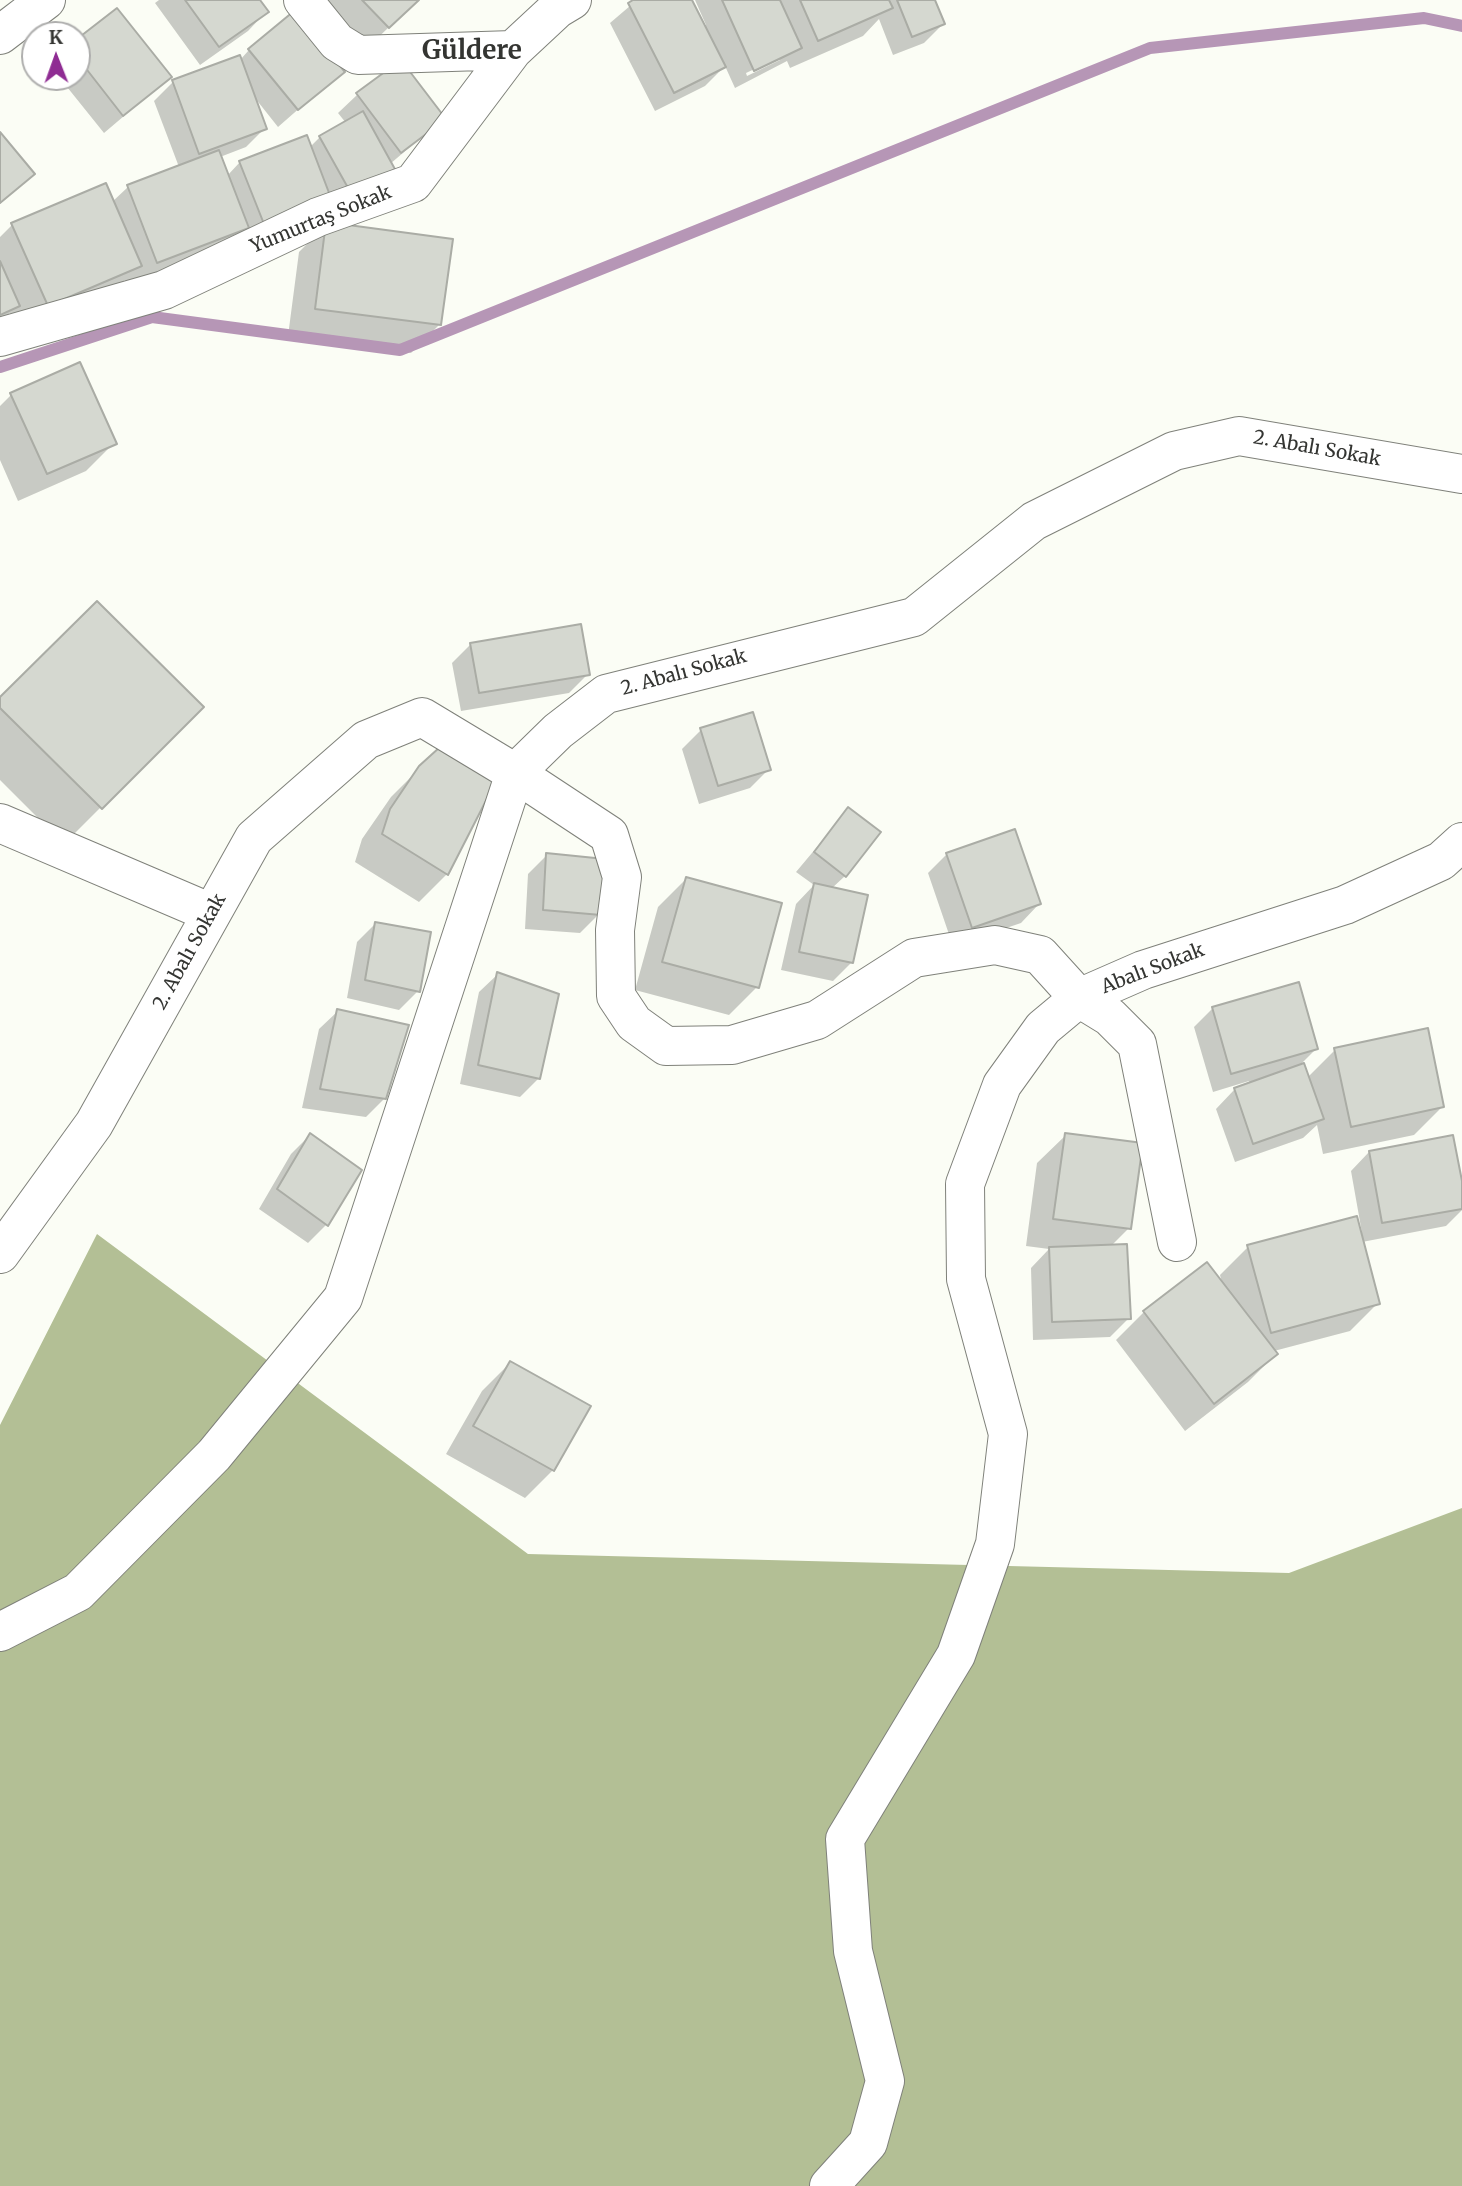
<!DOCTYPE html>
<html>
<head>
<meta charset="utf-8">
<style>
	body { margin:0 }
	#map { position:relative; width:1462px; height:2186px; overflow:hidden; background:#fbfdf5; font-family:Merriweather,serif }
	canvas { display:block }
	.north { position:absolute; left:21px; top:21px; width:70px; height:70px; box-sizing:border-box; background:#fff; border:2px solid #aeaead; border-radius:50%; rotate:359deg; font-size:19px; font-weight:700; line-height:28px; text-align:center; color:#343532 }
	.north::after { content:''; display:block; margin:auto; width:24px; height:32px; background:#8f2c93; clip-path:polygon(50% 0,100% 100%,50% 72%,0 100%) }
</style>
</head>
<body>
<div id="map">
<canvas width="1462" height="2186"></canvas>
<div class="north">K</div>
</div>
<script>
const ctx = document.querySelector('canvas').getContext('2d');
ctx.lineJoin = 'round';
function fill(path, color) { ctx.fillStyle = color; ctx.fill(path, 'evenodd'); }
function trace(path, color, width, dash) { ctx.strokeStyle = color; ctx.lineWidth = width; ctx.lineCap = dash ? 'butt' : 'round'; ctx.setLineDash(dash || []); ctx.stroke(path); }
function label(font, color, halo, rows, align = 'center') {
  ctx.font = font + ' Merriweather,serif'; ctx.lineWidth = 7; ctx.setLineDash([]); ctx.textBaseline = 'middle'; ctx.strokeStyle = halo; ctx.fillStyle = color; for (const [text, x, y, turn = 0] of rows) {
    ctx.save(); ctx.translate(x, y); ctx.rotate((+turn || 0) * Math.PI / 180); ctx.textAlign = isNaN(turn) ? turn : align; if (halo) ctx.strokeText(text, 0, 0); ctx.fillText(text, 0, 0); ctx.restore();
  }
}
const forest = new Path2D(`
	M97 1234 528 1554 1289 1573 1462 1508V2186H0V1425Z`);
const shadow = new Path2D(`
	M159 0H258L266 12 248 31 200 65 155 3Z
	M307 0H417L360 55Z
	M637 0H690L703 26 706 25 695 0H933L943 24 924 43 893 55 879 19 863 36 790 68 787 61 735 88 725 66 705 86 655 111 610 23ZM780 57V60L747 76 746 73Z
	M77 42 170 77 104 133 59 77H77Z
	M249 50 342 71 278 127 255 98 265 128 246 147 220 157 227 176 240 162 310 147 320 137 346 123 338 113 357 95 444 118 390 164 394 171 128 290 125 280 112 294 19 333 10 313 0 323V237L12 225 112 202 128 187 179 167 154 101 173 82 240 60Z
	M0 135 33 174 0 204Z
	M327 224 440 324 411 353 288 336 299 252Z
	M11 395 114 443 86 471 18 501 0 460V406Z
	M471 644 588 674 569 693 461 711 452 663Z
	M0 700 201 707 64 844 0 780Z
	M701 730 769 769 750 788 699 804 682 749Z
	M420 768 493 783 447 874 419 902 355 862 362 839 391 797Z
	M848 810 845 876 831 889 852 962 833 981 781 970 796 904 814 885 796 872Z
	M947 854 1039 904 1021 923 953 946 928 873Z
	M547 855 599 914 580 933 525 929 528 874Z
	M686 879 757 987 729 1015 635 990 658 907Z
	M375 924 418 991 399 1010 347 998 357 942Z
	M498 974 539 1078 520 1097 460 1084 479 992Z
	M1213 1008 1316 1049 1297 1068 1308 1077 1335 1050 1443 1106 1414 1135 1323 1154 1317 1125 1303 1138 1235 1162 1216 1109 1234 1090 1250 1084 1249 1081 1213 1092 1194 1027Z
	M338 1011 385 1098 366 1117 302 1108 319 1029Z
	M310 1135 326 1225 308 1243 259 1209 291 1154Z
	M1066 1135 1129 1228 1111 1246 1129 1318 1110 1337 1033 1340 1031 1268 1049 1249 1026 1246 1037 1163Z
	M1369 1152 1462 1190V1210L1446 1226 1362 1242 1378 1303 1350 1331 1274 1351 1276 1354 1248 1382 1185 1431 1116 1340 1144 1312 1207 1264 1223 1286 1220 1275 1248 1247 1362 1233 1351 1171Z
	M510 1363 553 1470 525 1498 446 1454 482 1391Z`);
const stream = new Path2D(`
	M0 367 152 317 400 350 1150 48 1424 18 1462 26`);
const building = new Path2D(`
	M185 0H260L269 12 219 47Z
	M362 0H419L389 28Z
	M633 0H692L726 67 674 93 628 3Z
	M722 0H780L802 48 754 71Z
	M800 0H889L893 8 818 41Z
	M897 0H935L945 24 912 37Z
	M117 8 172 77 123 116 77 57V39Z
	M294 11 345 72 298 110 248 49Z
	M240 55 267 129 199 154 172 80Z
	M401 60 446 119 401 153 356 93Z
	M363 111 396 171 352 195 319 136Z
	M0 132 35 174 0 203Z
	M307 135 331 198 264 224 239 161Z
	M219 150 249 228 157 263 127 185Z
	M106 183 142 266 48 306 11 223Z
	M326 222 453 239 441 325 315 309Z
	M0 261 20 306 0 315Z
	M80 362 117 444 47 474 10 393Z
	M97 601 204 707 102 809 0 708V697Z
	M581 624 590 675 479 693 470 643Z
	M753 712 771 770 718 786 700 728Z
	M440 747 495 783 448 875 382 834 390 809 419 766Z
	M848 807 881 832 846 877 814 852Z
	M1015 829 1041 904 972 928 946 853Z
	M546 853 605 859 601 915 543 910Z
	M686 877 782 903 759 988 662 962Z
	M814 883 868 895 853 963 799 952Z
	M375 922 431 932 420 992 365 980Z
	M497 972 559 994 540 1079 478 1065Z
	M1299 982 1318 1049 1231 1074 1212 1007Z
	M337 1009 409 1025 386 1099 320 1089Z
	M1428 1028 1444 1107 1351 1127 1334 1048Z
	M1304 1063 1324 1119 1253 1144 1234 1088Z
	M310 1133 362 1170 328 1226 277 1189Z
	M1065 1133 1143 1143 1131 1229 1053 1219Z
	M1453 1135 1462 1181V1209L1382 1223 1369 1151Z
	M1357 1216 1380 1304 1271 1333 1247 1245Z
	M1127 1244 1131 1319 1052 1322 1049 1247Z
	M1207 1262 1278 1354 1214 1404 1143 1311Z
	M510 1361 591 1406 554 1471 473 1426Z`);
const street = new Path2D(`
	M303 0 337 42 358 55 513 50
	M0 35 46 0
	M0 337 164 290 318 217 413 183 513 50 557 9 572 0
	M0 823 211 913
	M0 1254 94 1124 254 838 366 740 422 717 515 773 558 731 606 694 914 617 1034 521 1174 451 1239 436 1462 474
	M0 1632 78 1592 214 1455 343 1298 515 773 609 835 622 877 615 930 616 996 634 1023 666 1046 732 1045 817 1020 914 958 995 945 1040 955 1079 998 1110 1017 1137 1044 1177 1242
	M829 2186 868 2143 885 2081 853 1951 845 1839 956 1655 995 1544 1008 1434 966 1279 965 1184 1002 1085 1043 1028 1079 998 1143 970 1345 905 1441 861 1462 842`);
const streetNames = [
	["Yumurtaş Sokak",321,220,-22],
	["2. Abalı Sokak",1317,449,10],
	["2. Abalı Sokak",684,673,-15],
	["2. Abalı Sokak",190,952,-61],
	["Abalı Sokak",1153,969,-21]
];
const districtNames = [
	["Güldere",472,52]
];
fill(forest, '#b3bf95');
fill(shadow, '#0003');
trace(stream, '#b696b6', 12);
fill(building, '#d5d8d0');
trace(building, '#aaaca5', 2);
trace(street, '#7f817a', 40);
trace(street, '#fff', 38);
label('19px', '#343532', '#fff', streetNames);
label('bold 26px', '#343532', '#fff', districtNames);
</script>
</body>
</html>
